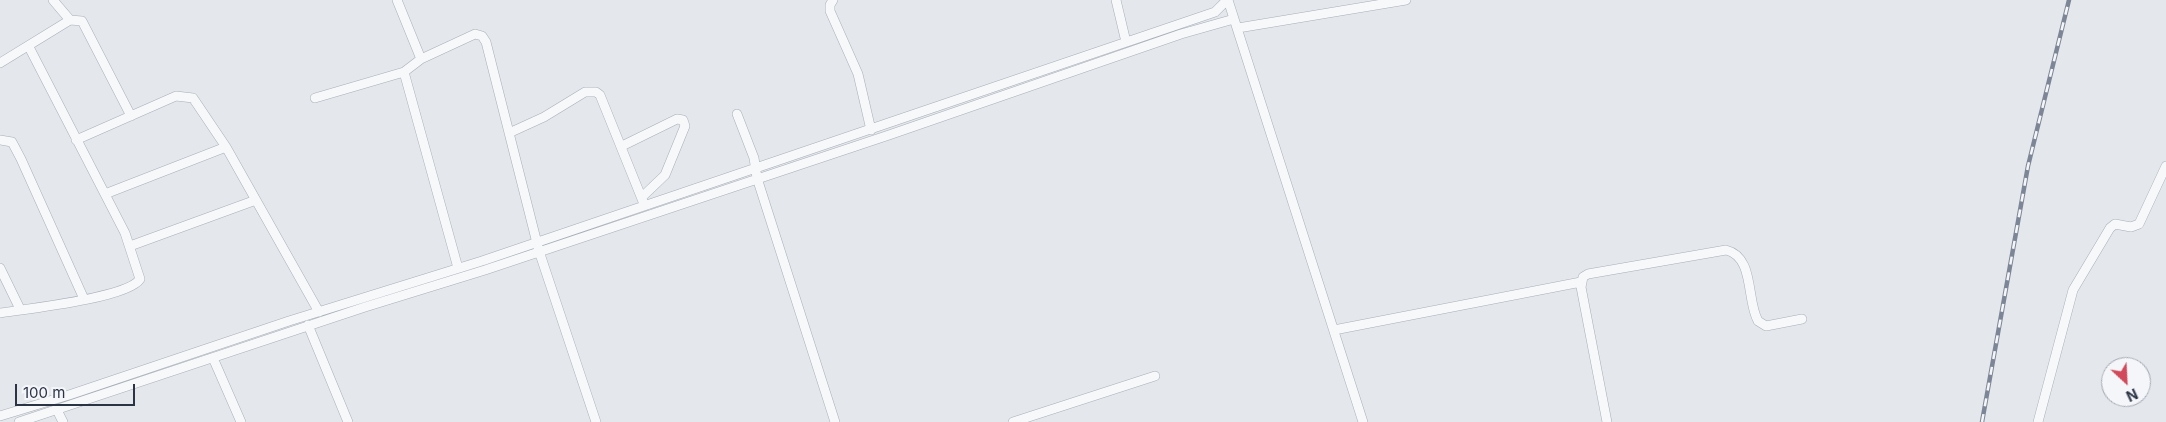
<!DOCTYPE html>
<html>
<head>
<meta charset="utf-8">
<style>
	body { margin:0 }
	#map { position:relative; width:2166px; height:422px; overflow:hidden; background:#e4e7ec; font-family:Inter,sans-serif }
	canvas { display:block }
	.north { position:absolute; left:2101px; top:357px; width:50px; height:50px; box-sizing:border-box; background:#f4f6f9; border:1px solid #a4a8b1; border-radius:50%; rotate:155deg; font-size:14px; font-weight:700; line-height:20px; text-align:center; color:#2b3445 }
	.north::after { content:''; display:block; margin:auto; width:18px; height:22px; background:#d1495b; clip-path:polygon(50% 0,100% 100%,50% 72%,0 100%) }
	.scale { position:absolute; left:15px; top:384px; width:120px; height:22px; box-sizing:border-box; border:2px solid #2b3445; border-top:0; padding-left:6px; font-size:15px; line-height:18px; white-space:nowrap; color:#2b3445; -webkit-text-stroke:4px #f4f6f9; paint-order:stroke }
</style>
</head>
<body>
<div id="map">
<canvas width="2166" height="422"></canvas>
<div class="north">N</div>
<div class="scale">100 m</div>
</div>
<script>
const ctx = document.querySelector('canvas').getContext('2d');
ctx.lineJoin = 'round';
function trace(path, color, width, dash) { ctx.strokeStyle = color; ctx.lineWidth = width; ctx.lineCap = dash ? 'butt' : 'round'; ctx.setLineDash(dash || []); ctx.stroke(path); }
const minor = new Path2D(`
	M53 0 70 20
	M397 0 421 59 404 72
	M833 0 830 5V11L858 74 871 130
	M1116 0 1126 42
	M1228 0 1363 422
	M1238 28 1406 0
	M421 59 475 34 482 36 486 42 539 251 596 422
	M0 63 70 20 82 21 131 116
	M315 98 404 72 458 268
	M737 114 754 158 757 178 835 422
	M509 133 544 117 585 92H596L600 95 644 204
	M0 140 12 142 21 159 84 299
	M76 140 176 96 193 98 226 147 319 312
	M622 146 677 119 683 120 685 126 665 175 642 197
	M105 194 226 147
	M130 246 256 200
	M0 268 20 309
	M0 313C26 309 128 298 140 279L125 233 29 47
	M308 325 348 422
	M1334 330 1581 282
	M213 358 241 422
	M57 410 63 422
	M0 416 69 395 289 321 482 261 1215 12 1227 0
	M19 422 365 307 485 270 889 135 1181 34 1234 19
	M1013 422 1155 376
	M1607 422 1581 287 1583 277 1588 274 1726 250C1755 257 1746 300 1758 321L1766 326 1802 319
	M2038 422 2073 290 2110 228 2115 224 2131 227 2139 224 2166 166`);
const rail = new Path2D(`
	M1982 422 2028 166 2069 0`);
trace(minor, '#a9aeb7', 10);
trace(minor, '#f7f8fa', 9);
trace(rail, '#7d8696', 4.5);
trace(rail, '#f4f6f9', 2.5, [8]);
</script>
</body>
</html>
